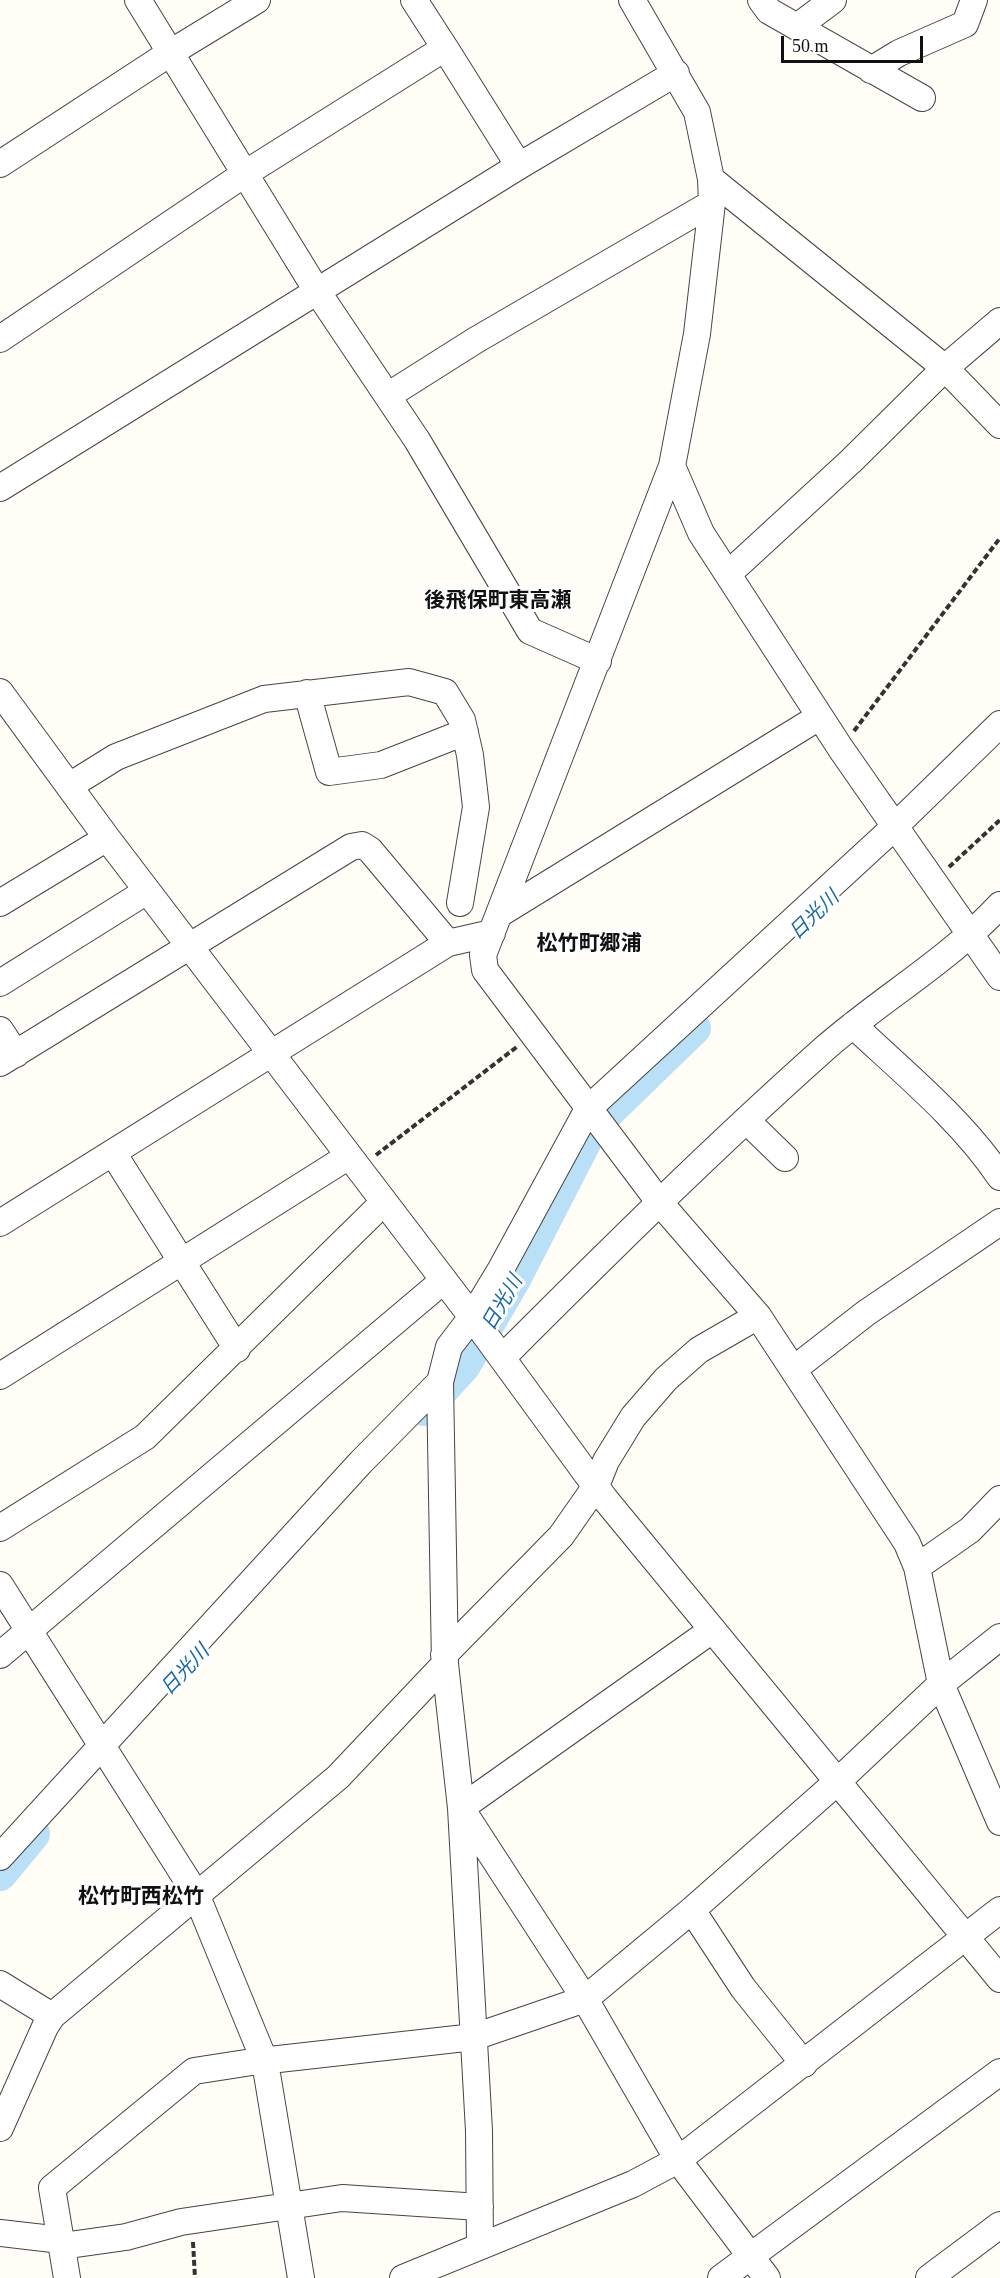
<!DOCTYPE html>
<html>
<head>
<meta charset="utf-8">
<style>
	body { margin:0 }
	#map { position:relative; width:1000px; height:2278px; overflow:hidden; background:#fffdf5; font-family:Georgia,serif }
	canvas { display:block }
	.scale { position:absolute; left:781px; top:36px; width:142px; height:27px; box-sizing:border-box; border:3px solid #111; border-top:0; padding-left:8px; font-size:18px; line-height:21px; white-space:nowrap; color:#111; -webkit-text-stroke:4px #fff; paint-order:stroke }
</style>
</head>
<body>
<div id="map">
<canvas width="1000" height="2278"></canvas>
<div class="scale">50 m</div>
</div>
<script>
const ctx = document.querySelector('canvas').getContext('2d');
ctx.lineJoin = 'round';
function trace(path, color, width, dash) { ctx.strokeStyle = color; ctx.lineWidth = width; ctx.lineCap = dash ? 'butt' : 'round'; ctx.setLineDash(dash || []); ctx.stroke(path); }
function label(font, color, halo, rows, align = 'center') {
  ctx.font = font + ' Georgia,"Noto Sans JP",serif'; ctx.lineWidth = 6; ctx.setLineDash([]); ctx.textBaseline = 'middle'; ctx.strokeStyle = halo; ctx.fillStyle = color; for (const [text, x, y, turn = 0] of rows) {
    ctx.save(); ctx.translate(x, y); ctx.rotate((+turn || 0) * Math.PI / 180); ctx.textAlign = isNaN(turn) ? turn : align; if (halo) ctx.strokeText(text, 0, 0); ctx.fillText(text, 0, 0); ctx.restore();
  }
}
const river = new Path2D(`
	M424 1409 464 1365 514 1279 592 1127 694 1028
	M0 1874 33 1834`);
const path = new Path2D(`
	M854 731 1000 538
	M949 867 1000 820
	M376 1155 518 1046
	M193 2242 195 2278`);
const minor = new Path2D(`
	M138 0 317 291 417 440 530 631 598 661
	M414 0 445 48
	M632 0 697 112 711 179 945 368 1000 425
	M761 0 769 11 922 98
	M797 27 833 0
	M871 70 899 53 965 24 974 0
	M0 164 170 53 257 0
	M711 179 712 203 697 334 672 466 483 955 485 970 660 1203 758 1316 907 1543 917 1567 941 1684 1000 1822
	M0 339 246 173 445 48 519 166
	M389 395 476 340 712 203
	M672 466 701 533 841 749 1000 977
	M0 488 519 166 676 73
	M728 574 851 461 945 368 1000 321
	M0 692 107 838 472 1317 605 1499 1000 1979
	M307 693 329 772 381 765 465 732
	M71 785 116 757 264 699 409 682 445 692 462 720 470 755 476 807 460 903
	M0 903 107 838
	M501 913 819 717
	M0 983 147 891
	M853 1025C902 1071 962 1120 1000 1177
	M0 1030 16 1054
	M0 1063 351 847 362 845 370 850 448 943
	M747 1121 785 1158
	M113 1153 237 1349
	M0 1223 448 943 492 933
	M502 1358C607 1253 713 1148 824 1049 881 999 948 961 1000 905
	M794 1369 866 1313 1000 1222
	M0 1376 349 1156
	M0 1528 145 1437 384 1202
	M917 1567 970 1530 1000 1499
	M0 1585 196 1894 265 2062 301 2278
	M712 1630 461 1808 585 1999 678 2160 767 2278
	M0 1655 444 1280
	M444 1655 561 1536 596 1486 606 1461 633 1417 666 1379 699 1350 758 1316
	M0 1857 361 1462 440 1382
	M692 1910 743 1988 804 2064
	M0 1984 52 2016
	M0 2128 45 2027 52 2016 338 1777 445 1664
	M0 2233 61 2240
	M62 2246 126 2237 181 2222 342 2198 480 2207
	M480 2246 479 2131 461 1808 445 1664 440 1382 449 1347 472 1317 501 1269 588 1109 888 833 1000 724
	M67 2278 52 2188 194 2071 252 2062 474 2037 585 1999 692 1910 837 1782 941 1684 1000 1637
	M403 2278 633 2184 678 2160 1000 1910
	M721 2278 1000 2072
	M929 2278 1000 2225`);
const waterNames = [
	["日光川",813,914,-44],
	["日光川",501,1302,-60],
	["日光川",184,1669,-47]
];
const quarterNames = [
	["後飛保町東高瀬",498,599],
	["松竹町郷浦",589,942],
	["松竹町西松竹",141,1895]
];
trace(river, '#b9e0f7', 34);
trace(minor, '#444', 28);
trace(path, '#333', 4, [6, 3]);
trace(minor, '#fff', 26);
label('italic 20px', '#1768a6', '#fff', waterNames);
label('bold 21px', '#111', '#fff', quarterNames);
</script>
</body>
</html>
